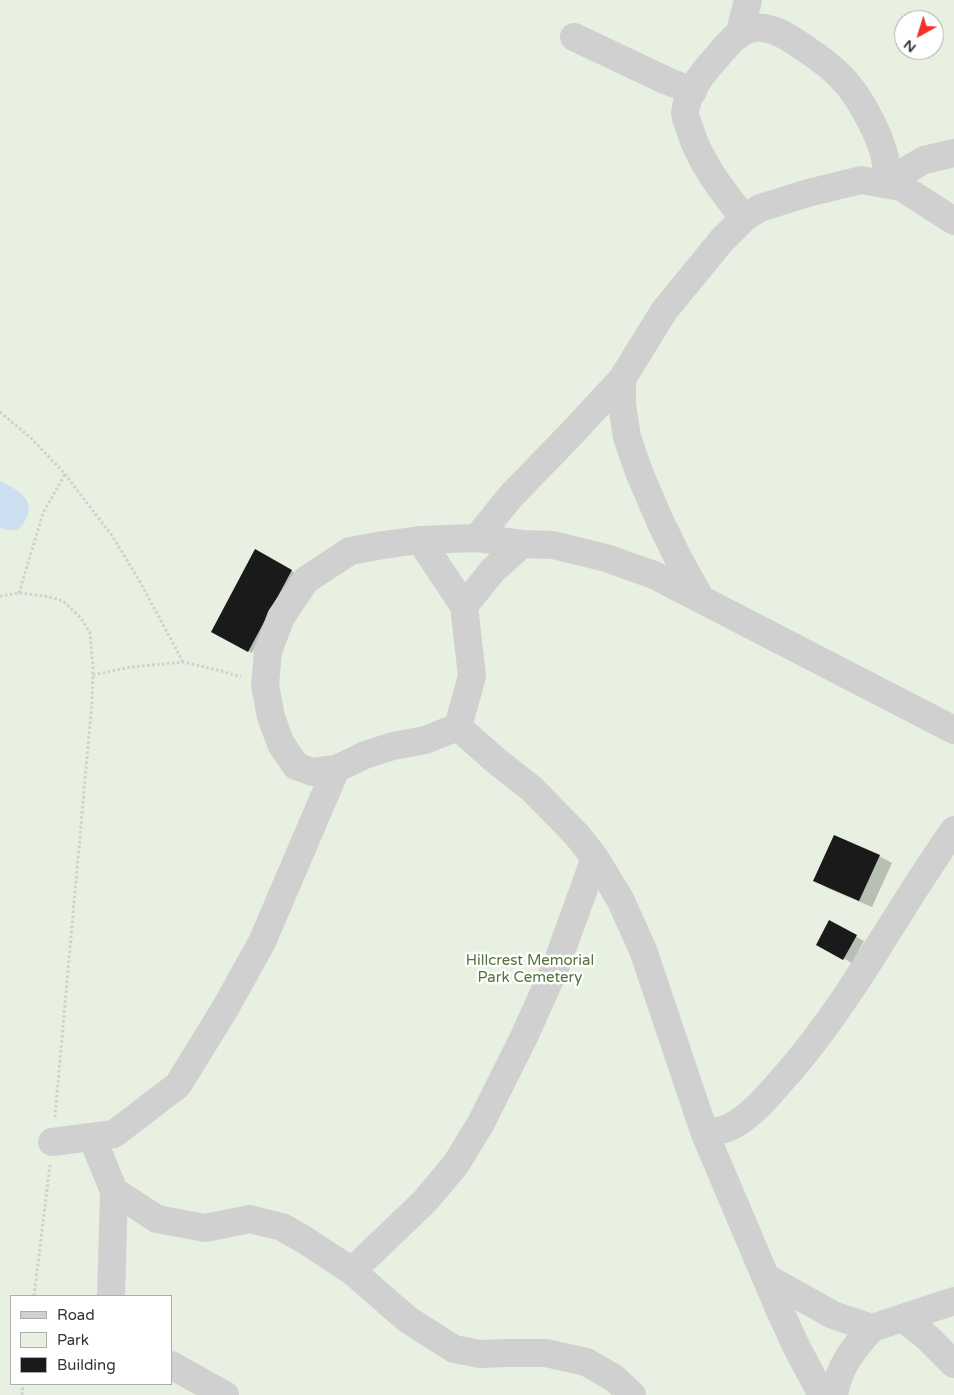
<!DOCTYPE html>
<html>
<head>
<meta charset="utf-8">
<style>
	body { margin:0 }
	#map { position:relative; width:954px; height:1395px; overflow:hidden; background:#fff; font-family:"Varela Round",sans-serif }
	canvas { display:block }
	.legend { position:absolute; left:10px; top:1295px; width:162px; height:90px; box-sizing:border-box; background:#fff; border:1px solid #adadad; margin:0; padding:6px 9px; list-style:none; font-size:15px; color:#333 }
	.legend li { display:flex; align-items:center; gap:10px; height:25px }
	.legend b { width:25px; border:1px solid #adadad }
	.north { position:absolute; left:894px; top:10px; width:50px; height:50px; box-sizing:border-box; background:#fff; border:1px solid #adadad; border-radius:50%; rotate:219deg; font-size:14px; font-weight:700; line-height:20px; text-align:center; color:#333 }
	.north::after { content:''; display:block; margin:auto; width:18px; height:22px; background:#f62f29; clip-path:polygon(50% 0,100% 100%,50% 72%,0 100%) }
</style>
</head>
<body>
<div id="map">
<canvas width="954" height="1395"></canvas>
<ul class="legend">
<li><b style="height:6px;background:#d0d0d0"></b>Road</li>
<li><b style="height:14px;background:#e7f0e1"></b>Park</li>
<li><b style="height:14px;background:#1a1a1a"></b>Building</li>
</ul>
<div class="north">N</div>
</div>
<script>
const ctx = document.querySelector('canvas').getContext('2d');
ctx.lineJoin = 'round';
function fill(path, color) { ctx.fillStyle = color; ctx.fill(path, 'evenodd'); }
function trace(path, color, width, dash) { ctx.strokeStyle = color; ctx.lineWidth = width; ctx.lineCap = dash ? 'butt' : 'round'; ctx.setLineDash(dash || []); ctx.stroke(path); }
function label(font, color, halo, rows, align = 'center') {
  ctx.font = font + ' "Varela Round",sans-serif'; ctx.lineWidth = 5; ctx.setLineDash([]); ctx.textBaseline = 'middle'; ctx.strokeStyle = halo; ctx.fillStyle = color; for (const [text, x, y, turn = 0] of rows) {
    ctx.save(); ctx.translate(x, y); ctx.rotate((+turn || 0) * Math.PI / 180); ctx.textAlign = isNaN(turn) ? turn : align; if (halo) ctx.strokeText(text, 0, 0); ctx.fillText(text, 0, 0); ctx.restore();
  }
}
const green = new Path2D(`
	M0 0H954V1395H0ZM904 20H934V50H904ZM11 1296H171V1384H11Z`);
const water = new Path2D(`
	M0 481C5 484 10 486 15 489 34 501 32 515 18 530H6L0 527Z`);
const shadow = new Path2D(`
	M256 551 295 573 252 653 212 631Z
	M879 856 892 863 872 907 827 888 815 880Z
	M830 922 864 941 852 963 817 944Z`);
const building = new Path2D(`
	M255 549 292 570 248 652 211 632Z
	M834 835 880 855 859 901 813 881Z
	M829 920 857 935 843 960 816 945Z`);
const path = new Path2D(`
	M0 412 32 439 65 474 113 537 139 580 183 662
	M19 593 43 513 65 474
	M0 596 19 593 45 596 63 601 81 618 90 633 93 667 92 701 55 1117
	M93 675 131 667 183 662 221 671 241 677
	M34 1296 50 1165
	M22 1395 23 1384`);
const minor = new Path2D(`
	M739 35 748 0
	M574 37 667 81 693 91
	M883 184 924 160 954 153
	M744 218C722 191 699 161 689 127 688 123 685 117 685 113 687 92 703 72 717 57 727 45 738 30 755 28 771 26 787 36 800 45 815 55 830 65 842 78 859 95 884 141 886 165 886 171 884 178 883 184
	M477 538 511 496 572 433 622 379
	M420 540 477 538 522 544 553 545 606 558 654 575 954 730
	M701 599 679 560 660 521 639 472 627 437 622 405V379L664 311 722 240 744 218 760 208 808 193 861 180 901 187 954 221
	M464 606 493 570 522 544
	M336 769 312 772 296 766 281 744 271 717 265 685 268 651 281 617 306 580 350 551 383 545 420 540 464 606 472 676 458 727
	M595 858 620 899 643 950 705 1134 780 1311 797 1348 822 1395
	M705 1134C714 1132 726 1130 734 1125 756 1112 772 1091 789 1072 853 998 897 910 954 830
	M92 1137 114 1191 157 1219 205 1228 250 1219 282 1227 303 1239 352 1271
	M52 1142 114 1134 178 1085 226 1007 262 942 336 769 365 755 393 746 425 740 458 727 494 759 532 789 577 835 595 858 556 966 523 1039 481 1123 456 1164 425 1201 352 1271 407 1319 454 1349 480 1354 506 1353H546L586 1362 614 1378 632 1395
	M767 1278 833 1315 872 1328 954 1301
	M111 1296 114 1191
	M903 1318 928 1338 954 1364
	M171 1365 225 1395
	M834 1395C839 1366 853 1349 872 1328`);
const parkNames = [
	["Hillcrest Memorial",530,961],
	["Park Cemetery",530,978]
];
fill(green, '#e7f0e1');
fill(water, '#ccdff1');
fill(shadow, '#0003');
fill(building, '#1a1a1a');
trace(path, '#d0d0d0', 3, [2.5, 2.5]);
trace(minor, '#d0d0d0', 28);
label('15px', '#50743a', '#fff', parkNames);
</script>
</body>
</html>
